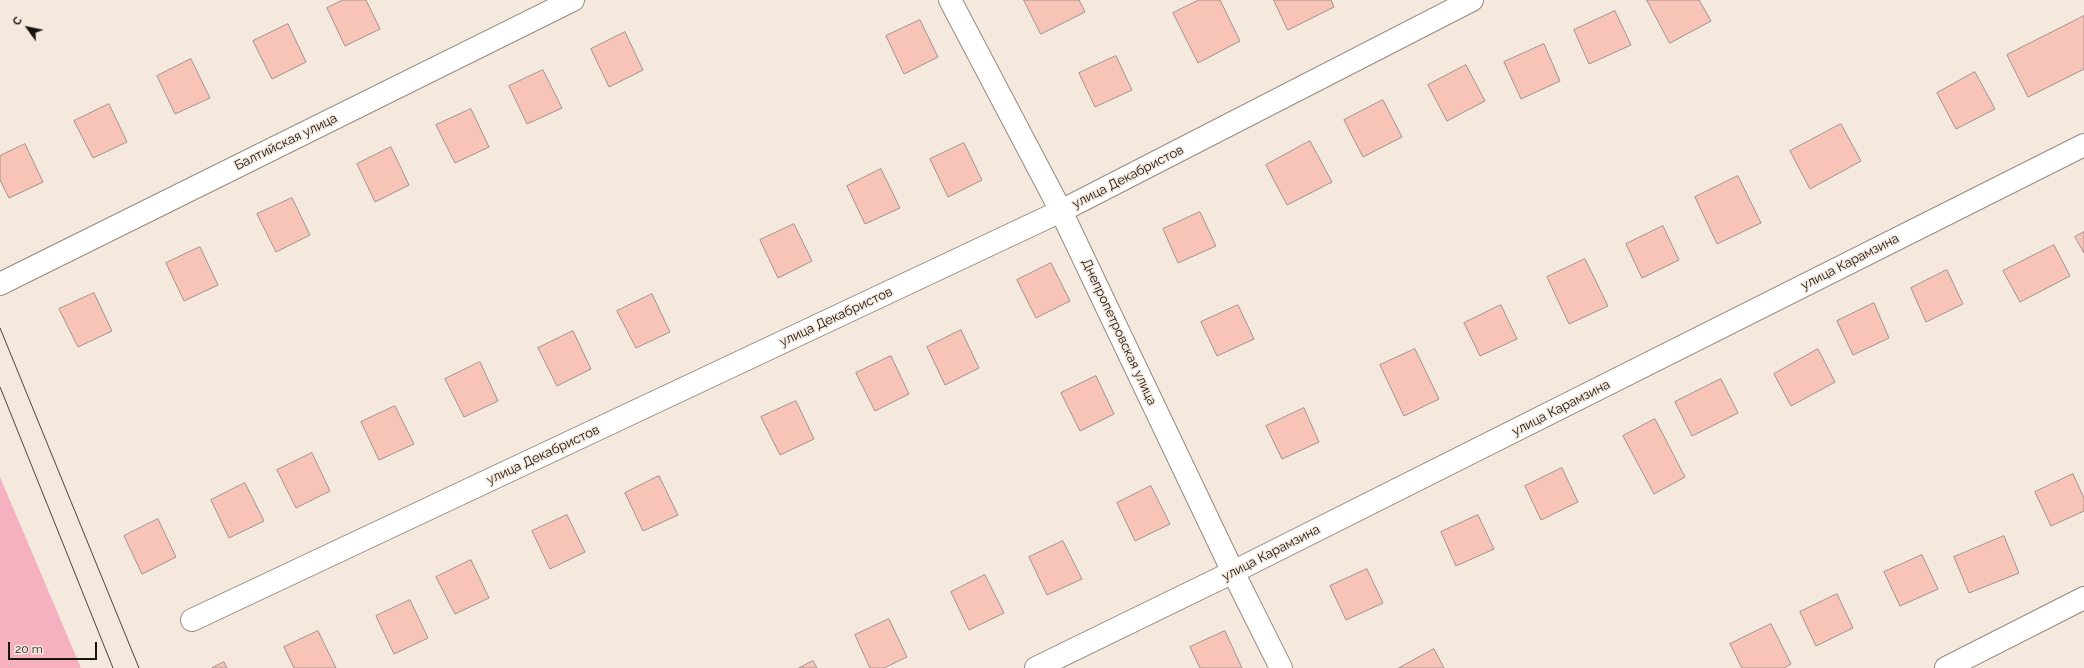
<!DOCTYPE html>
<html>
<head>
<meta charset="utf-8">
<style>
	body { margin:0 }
	#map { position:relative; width:2084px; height:668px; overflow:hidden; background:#f5e8dd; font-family:Raleway,sans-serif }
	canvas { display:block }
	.north { position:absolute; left:8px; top:8px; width:40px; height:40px; -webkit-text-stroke:3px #f5e8dd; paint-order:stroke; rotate:303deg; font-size:11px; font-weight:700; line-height:16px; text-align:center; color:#181410 }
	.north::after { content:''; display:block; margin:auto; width:14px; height:18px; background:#181410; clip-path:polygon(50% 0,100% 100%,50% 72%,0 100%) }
	.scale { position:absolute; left:8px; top:642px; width:89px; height:18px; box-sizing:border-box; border:2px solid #181410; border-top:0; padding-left:5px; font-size:12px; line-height:14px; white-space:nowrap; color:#181410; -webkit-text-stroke:3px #f5e8dd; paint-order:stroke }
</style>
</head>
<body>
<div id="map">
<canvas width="2084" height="668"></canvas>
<div class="north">С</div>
<div class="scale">20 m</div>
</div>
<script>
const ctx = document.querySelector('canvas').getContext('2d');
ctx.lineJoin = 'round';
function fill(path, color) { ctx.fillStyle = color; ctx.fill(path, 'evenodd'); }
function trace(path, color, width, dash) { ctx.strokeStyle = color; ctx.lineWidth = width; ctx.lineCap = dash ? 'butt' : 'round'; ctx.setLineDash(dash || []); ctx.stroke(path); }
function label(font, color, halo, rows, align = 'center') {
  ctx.font = font + ' Raleway,sans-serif'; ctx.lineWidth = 3; ctx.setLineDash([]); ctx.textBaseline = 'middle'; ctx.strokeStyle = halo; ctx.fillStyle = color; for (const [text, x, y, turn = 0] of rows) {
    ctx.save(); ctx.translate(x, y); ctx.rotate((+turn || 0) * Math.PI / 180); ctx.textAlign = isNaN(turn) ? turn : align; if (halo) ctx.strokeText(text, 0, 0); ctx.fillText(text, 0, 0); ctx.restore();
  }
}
const green = new Path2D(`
	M0 477 81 668H0Z`);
const building = new Path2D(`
	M343 0H366L380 29 345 46 327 8Z
	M1024 0H1079L1085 12 1041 34Z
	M1199 0H1220L1240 41 1198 63 1173 13Z
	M1274 0H1331L1334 7 1288 30Z
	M1647 0H1699L1711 21 1670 43Z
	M1615 11 1631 45 1589 64 1574 30Z
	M2084 16V69L2028 97 2007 55Z
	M920 20 938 57 904 74 886 36Z
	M288 24 306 62 272 79 253 41Z
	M625 32 643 70 609 87 591 49Z
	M1544 44 1560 81 1521 99 1504 62Z
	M1116 56 1132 90 1095 107 1079 73Z
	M191 59 210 98 175 114 157 76Z
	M1466 65 1485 101 1447 121 1428 85Z
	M543 70 562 108 527 124 509 86Z
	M1975 72 1995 109 1956 129 1937 93Z
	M1383 100 1402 137 1363 157 1344 120Z
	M109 104 127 142 93 158 74 121Z
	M471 109 489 147 455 163 436 125Z
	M1841 124 1861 161 1810 189 1790 151Z
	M1310 141 1332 182 1287 205 1266 165Z
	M964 143 982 180 948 197 930 159Z
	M25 144 43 182 9 198 0 180V156Z
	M391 147 409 185 375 202 357 164Z
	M881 169 900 208 865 224 847 186Z
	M1738 176 1761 223 1717 244 1695 197Z
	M292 198 310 235 276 252 257 214Z
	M1200 212 1216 246 1178 263 1163 229Z
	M794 224 812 261 778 278 760 240Z
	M1663 226 1679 260 1642 278 1626 244Z
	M2084 232V253L2075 237Z
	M2054 245 2070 276 2020 302 2003 271Z
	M200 247 218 285 184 301 166 263Z
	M1585 259 1608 306 1569 324 1547 277Z
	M1051 263 1070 301 1036 318 1017 280Z
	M1947 270 1963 304 1926 322 1911 288Z
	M94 293 112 331 78 347 59 309Z
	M652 294 670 332 636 348 617 311Z
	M1874 303 1889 338 1853 355 1837 321Z
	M1238 305 1254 339 1217 356 1201 322Z
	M1501 305 1517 339 1480 356 1464 323Z
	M961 330 979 368 945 385 927 347Z
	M573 331 591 369 557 386 538 348Z
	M1415 349 1439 399 1404 416 1380 365Z
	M1818 349 1835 382 1791 406 1774 374Z
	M891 356 909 394 875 411 856 373Z
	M480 362 498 401 464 417 445 379Z
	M1096 376 1114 414 1080 431 1061 393Z
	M1721 379 1738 413 1692 436 1675 402Z
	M796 401 814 439 780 455 761 417Z
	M395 406 414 444 379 460 361 422Z
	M1304 408 1319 442 1282 459 1266 426Z
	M1655 419 1685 477 1654 494 1623 436Z
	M312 453 330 491 296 508 277 470Z
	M1562 468 1578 502 1541 520 1525 486Z
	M2073 474 2084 498V511L2051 526 2035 492Z
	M659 476 678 515 643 531 625 493Z
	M245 483 264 521 229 538 211 500Z
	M1151 486 1170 524 1135 541 1117 503Z
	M567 515 585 552 550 569 532 531Z
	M1478 515 1494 549 1456 566 1441 532Z
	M158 519 176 557 142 574 124 536Z
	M2004 536 2019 573 1969 593 1954 557Z
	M1063 541 1082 579 1047 595 1029 557Z
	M1922 555 1938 589 1900 606 1884 572Z
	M471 560 489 598 455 614 436 577Z
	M1367 569 1383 603 1346 620 1330 586Z
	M985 575 1004 613 969 630 951 592Z
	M1837 594 1853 628 1816 646 1800 612Z
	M410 600 428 638 394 654 376 616Z
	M889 619 907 657 884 668H870L855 635Z
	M1771 624 1791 664 1784 668H1742L1730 644Z
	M318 631 336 668H294L284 647Z
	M1225 631 1242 668H1200L1190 647Z
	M1434 649 1444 668H1399Z
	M813 661 817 668H799Z
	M224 662 227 668H212Z`);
const minor = new Path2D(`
	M950 0 1061 211 1233 572 1281 668
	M0 284 573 0
	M192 620 1061 211 1472 0
	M1036 668 1233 572 2084 145
	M1946 668 2084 598`);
const tram = new Path2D(`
	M0 328 139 668
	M0 387 113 668`);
const streetNames = [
	["Балтийская улица",286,142,-26],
	["улица Декабристов",1128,177,-27],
	["улица Карамзина",1850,262,-27],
	["улица Декабристов",836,317,-25],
	["Днепропетровская улица",1119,332,65],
	["улица Карамзина",1561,408,-27],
	["улица Декабристов",543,455,-25],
	["улица Карамзина",1271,553,-27]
];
fill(green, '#f5b1c0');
fill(building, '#f9c4b8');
trace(building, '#a1918d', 1);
trace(minor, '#968a80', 24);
trace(minor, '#fff', 22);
trace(tram, '#4b4540', 1);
label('13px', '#181410', '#f5e8dd', streetNames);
</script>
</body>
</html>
